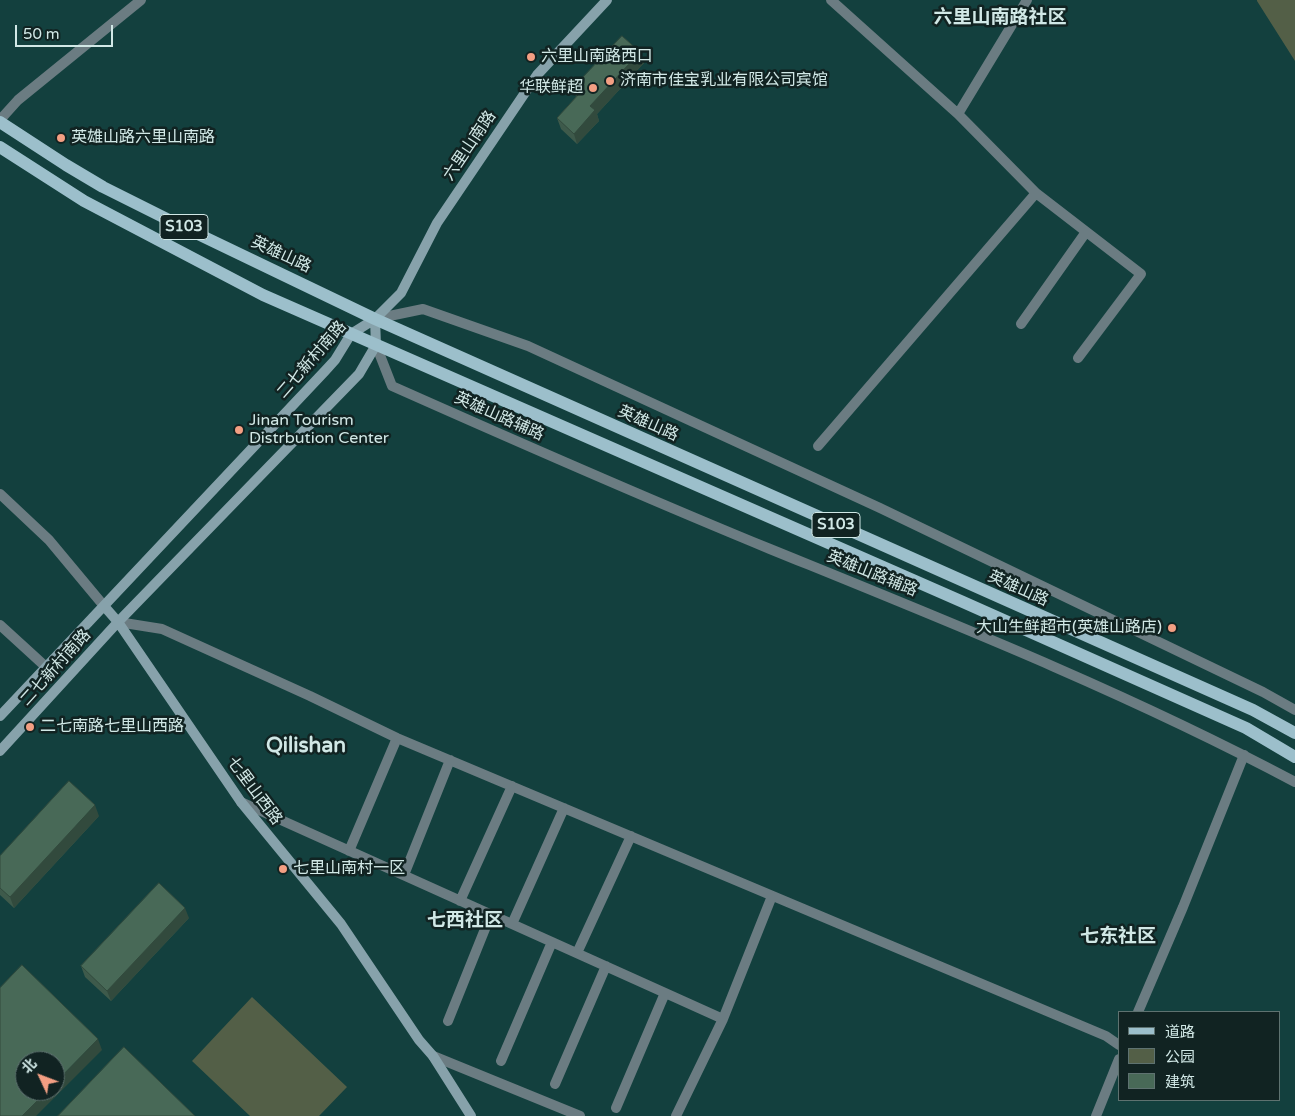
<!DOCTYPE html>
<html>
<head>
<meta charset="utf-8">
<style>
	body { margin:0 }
	#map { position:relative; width:1295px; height:1116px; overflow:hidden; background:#13403e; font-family:"Varela Round","Noto Sans SC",sans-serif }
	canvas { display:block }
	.legend { position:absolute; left:1118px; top:1011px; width:162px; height:90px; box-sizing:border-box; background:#112322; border:1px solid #5e7270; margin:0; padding:6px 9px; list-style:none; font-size:15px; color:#d1e8e6 }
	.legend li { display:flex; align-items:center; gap:10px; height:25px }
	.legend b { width:25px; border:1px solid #5e7270 }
	.north { position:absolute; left:15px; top:1051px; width:50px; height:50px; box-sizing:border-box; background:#112322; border:1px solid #5e7270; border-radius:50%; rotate:313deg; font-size:14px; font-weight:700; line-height:20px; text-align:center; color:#d1e8e6 }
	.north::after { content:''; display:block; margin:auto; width:18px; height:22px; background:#f39f83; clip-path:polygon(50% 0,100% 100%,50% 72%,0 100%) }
	.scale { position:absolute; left:15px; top:25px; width:98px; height:22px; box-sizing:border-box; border:2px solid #d1e8e6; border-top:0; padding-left:6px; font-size:15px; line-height:18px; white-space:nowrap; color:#d1e8e6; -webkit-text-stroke:4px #112322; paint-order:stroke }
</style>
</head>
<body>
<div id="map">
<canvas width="1295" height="1116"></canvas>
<ul class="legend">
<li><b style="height:6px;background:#9cbfcb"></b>道路</li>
<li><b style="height:14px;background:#535f47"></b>公园</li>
<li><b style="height:14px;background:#486957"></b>建筑</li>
</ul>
<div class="north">北</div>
<div class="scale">50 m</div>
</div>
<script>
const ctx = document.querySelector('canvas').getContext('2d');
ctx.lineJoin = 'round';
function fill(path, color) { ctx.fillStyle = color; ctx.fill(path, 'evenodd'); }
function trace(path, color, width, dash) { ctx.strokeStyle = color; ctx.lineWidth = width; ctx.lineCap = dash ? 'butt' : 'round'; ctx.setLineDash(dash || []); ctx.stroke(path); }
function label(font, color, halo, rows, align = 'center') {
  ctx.font = font + ' "Varela Round","Noto Sans SC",sans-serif'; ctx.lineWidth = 5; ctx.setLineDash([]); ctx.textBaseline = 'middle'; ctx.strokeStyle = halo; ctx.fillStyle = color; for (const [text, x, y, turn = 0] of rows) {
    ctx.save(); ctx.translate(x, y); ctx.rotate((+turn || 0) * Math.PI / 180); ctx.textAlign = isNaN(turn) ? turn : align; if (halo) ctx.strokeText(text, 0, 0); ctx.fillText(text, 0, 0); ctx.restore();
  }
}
const green = new Path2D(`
	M1257 0H1295V61L1257 1Z
	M252 997 347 1087 319 1116H250L192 1061Z`);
const minor = new Path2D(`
	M958 114 1027 0
	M1036 193 1141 274 1078 358
	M1021 324 1086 232
	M818 446 1036 193 958 114 831 0
	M118 622 162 629 310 696 397 738 1106 1036 1119 1045
	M0 625 46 667
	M241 802 723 1019 772 896
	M349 851 397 738
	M404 875 450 760
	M460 901 512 786
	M512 924 564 808
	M577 953 631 836
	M1138 1012 1183 907 1244 755
	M448 1021 491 914
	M433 1056 580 1116
	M501 1061 552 942
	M555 1084 606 966
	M616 1108 665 993
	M676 1116 723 1019
	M1096 1116 1119 1059`);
const tertiary = new Path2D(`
	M0 120 18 100 141 0
	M375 319 423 309 528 346 880 508 1263 692 1295 710
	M376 345 392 386C518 442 643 497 770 549 947 621 1126 692 1295 782
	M0 494 49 540 104 606`);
const secondary = new Path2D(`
	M104 606 118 622 241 802 341 924 419 1040 433 1056 471 1116
	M0 716 325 371 335 360 351 334 375 319 401 293 437 223 537 75 607 0
	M0 751 118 622 359 374 376 345 375 319`);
const primary = new Path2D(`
	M0 122 66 165 103 187 175 223 375 319 1253 710 1295 733
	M0 147 84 201 263 295 963 602 1246 728 1295 757`);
const wall = new Path2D(`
	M640 52 644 63 597 114 599 121 577 144 561 129 557 118 576 97 573 88Z
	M99 816 14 908 0 895V856Z
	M189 918 111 1001 85 977 81 966Z`);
const shadedWall = new Path2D(`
	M640 52 644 63 597 114 599 121 577 144 574 134 590 106Z
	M95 805 99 816 14 908 10 897Z
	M185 908 189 918 111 1001 107 991Z
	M98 1039 102 1050 36 1116H22L47 1091H55V1083Z`);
const building = new Path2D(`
	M622 36 640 52 590 106 595 110 574 134 557 118 579 94 573 88Z
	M69 781 95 805 10 897 0 888V856Z
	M159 883 185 908 107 991 81 966Z
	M22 965 98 1039 55 1083V1061H25V1091H47L22 1116H0V988Z
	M124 1047 195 1116H58Z`);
const markers = [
	[531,57,5,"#f39f83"],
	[610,81,5,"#f39f83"],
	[593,88,5,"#f39f83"],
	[61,138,5,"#f39f83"],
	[239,430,5,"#f39f83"],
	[1172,628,5,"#f39f83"],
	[30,727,5,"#f39f83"],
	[283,869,5,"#f39f83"]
];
const shields = [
	[184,227,48],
	[836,525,48]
];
const shieldNames = [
	["S103",184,227],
	["S103",836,525]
];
const poiNames = [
	["六里山南路西口",541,57],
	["济南市佳宝乳业有限公司宾馆",620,81],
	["华联鲜超",583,88,"right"],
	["英雄山路六里山南路",71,138],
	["Jinan Tourism",249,421],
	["Distrbution Center",249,439],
	["大山生鲜超市(英雄山路店)",1162,628,"right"],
	["二七南路七里山西路",40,727],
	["七里山南村一区",293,869]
];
const streetNames = [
	["六里山南路",470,146,-56],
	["英雄山路",281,255,25],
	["二七新村南路",312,360,-49],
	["英雄山路辅路",499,417,24],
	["英雄山路",648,424,24],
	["英雄山路辅路",872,574,22],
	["英雄山路",1018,589,24],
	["二七新村南路",56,668,-48],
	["七里山西路",254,791,53]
];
const quarterNames = [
	["六里山南路社区",1000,18],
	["七西社区",465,921],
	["七东社区",1118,937]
];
const districtNames = [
	["Qilishan",306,746]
];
fill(green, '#535f47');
trace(minor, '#6b7c82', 10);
trace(tertiary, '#6b7c82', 10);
trace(secondary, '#87a2ab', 10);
trace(primary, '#9cbfcb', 12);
fill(wall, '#3e5a4b');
fill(shadedWall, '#324a3d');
fill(building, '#486957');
trace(building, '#324a3d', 1);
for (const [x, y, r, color] of markers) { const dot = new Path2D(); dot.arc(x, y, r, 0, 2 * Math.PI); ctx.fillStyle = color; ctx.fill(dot); trace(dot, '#112322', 2); }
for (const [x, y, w] of shields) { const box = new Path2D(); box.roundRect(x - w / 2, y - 12.5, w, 25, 4); ctx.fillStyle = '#112322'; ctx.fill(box); trace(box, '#d1e8e6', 1); }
label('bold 15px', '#d1e8e6', null, shieldNames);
label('16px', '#d1e8e6', '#112322', poiNames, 'left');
label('16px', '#d1e8e6', '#112322', streetNames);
label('bold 19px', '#d1e8e6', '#112322', quarterNames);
label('bold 21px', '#d1e8e6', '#112322', districtNames);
</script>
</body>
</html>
